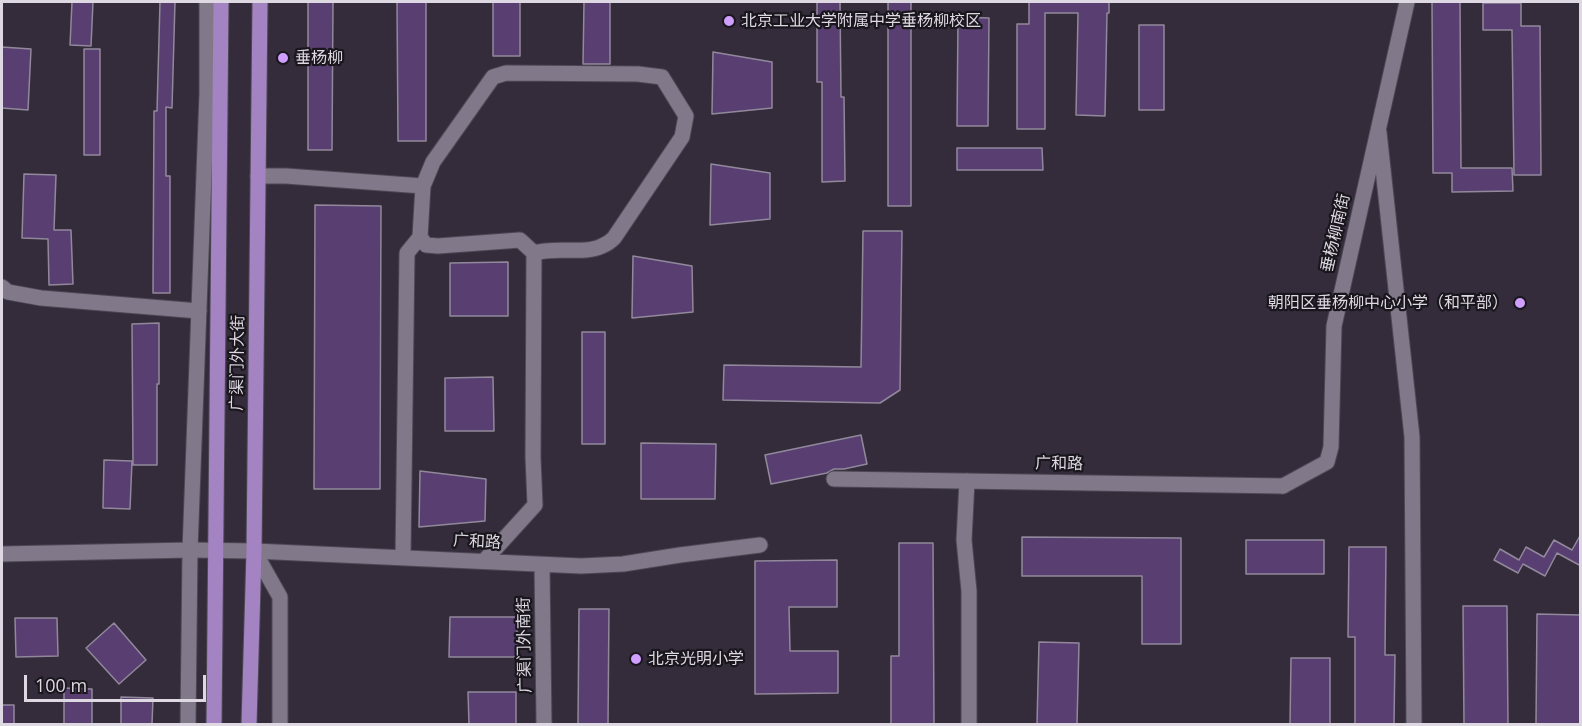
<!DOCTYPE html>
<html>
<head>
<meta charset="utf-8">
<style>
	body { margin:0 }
	#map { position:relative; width:1582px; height:726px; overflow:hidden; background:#342c3b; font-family:"Open Sans",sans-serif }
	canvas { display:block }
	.frame { position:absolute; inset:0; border:3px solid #ddd8e2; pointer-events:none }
	.scale { position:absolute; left:24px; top:675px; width:182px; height:27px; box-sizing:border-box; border:3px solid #ddd8e2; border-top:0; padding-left:8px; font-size:18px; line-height:21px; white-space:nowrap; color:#ddd8e2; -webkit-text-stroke:4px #1a161d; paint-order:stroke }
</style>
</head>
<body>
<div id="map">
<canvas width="1582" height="726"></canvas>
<div class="frame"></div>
<div class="scale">100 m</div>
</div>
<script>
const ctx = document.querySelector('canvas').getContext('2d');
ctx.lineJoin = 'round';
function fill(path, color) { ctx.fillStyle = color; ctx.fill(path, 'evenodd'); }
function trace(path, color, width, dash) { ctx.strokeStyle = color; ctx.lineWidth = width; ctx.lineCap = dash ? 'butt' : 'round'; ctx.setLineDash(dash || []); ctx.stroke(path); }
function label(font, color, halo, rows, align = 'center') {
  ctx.font = font + ' "Open Sans","Noto Sans SC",sans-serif'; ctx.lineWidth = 4.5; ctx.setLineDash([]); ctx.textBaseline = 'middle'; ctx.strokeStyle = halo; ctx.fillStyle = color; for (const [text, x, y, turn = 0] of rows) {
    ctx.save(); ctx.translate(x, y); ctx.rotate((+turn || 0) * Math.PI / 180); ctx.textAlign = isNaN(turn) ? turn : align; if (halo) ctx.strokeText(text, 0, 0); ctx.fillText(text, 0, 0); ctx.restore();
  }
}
const building = new Path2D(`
	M72 2H93L91 46 70 45Z
	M160 2H175L172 108 166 107V176H170V293H153L154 111H157Z
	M308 2H333L332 150H308Z
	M397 2H426V141H398Z
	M493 2H520V56H493Z
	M584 2H610V64H583Z
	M817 2H840L841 97H844L845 181 822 182V82H817Z
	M888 2H911V206H888Z
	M1029 2H1109V13H1107L1105 116 1076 115 1078 13H1045V129H1017V24H1029Z
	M1432 2H1460L1461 168H1512L1513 191 1452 192V173H1433Z
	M1483 3H1521V26H1540L1541 175H1514L1512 30H1483Z
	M958 17 989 18 988 126H957Z
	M1139 25H1164V110H1139Z
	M2 47 31 49 28 110 2 108Z
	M84 49H100V155H84Z
	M713 52 772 62V108L712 114Z
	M957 148H1042L1043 170H957Z
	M711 164 770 173V219L710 225Z
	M24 174 56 175 54 230H71L73 284 49 285 48 239 22 238Z
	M315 205 381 206 380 489H314Z
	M863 231H902L900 390 880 403 723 400 724 365 861 367Z
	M633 256 692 266 693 312 632 318Z
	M508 262V316H450V263Z
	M159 323V384H157V465H133L132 324Z
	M582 332H605V444H582Z
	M493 377 494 431H445V378Z
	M861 435 867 464 844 469H834L827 473 771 484 765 455Z
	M641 443 716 444 715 499H641Z
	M104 460 132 461 130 509 103 508Z
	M420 471 486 479 485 521 419 527Z
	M1581 534V566L1557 553 1545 576 1523 564 1518 573 1494 560 1500 549 1519 560 1526 547 1544 557 1554 540 1572 550Z
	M1022 537 1181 538V644H1142V576H1022Z
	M1246 540H1324V574H1246Z
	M899 543H933L934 724H891V656H899Z
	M1349 547H1386L1385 655H1395L1394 724H1355V637H1348Z
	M837 560V607H789L790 651H838V693L755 694V561Z
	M1463 606H1507L1508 724H1464Z
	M579 609H609L608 724H578Z
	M1537 614 1581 615V724H1536Z
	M450 617H517V657H449Z
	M15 618H57L58 656 16 657Z
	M114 623 146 660 119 684 86 648Z
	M1039 642 1079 643 1077 724H1037Z
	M1291 658H1330V724H1290Z
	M64 688 92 689V724H64Z
	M468 692H516V724H469Z
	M121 697 153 698 152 724H121Z
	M2 705H14V724H2Z`);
const street = new Path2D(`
	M1379 132 1412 437 1414 724
	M258 176H286L423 186
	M2 287 8 292 41 298 199 311
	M834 479 1283 486
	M967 481 964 540 969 591V724
	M190 550 254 551 581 566 623 564 680 555 760 545
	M403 557 407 253 420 237
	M485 560 535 505 533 457 534 253 520 240 438 246 426 245 420 237 423 186 433 162 493 77 506 73 638 74 662 77 686 116 682 137 614 238C611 241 607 244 602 246 584 255 556 246 534 253
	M542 565 544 724`);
const secondary = new Path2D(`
	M1283 486 1327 462 1331 447 1334 326 1407 2
	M254 551 280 597V724
	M2 554 190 550
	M188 724 190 550 207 93V2`);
const primary = new Path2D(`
	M214 724 221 2
	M249 724 254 551 260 2`);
const markers = [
	[729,21,6,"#cf9eff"],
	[283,58,6,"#cf9eff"],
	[1520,303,6,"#cf9eff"],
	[636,659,6,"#cf9eff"]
];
const poiNames = [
	["北京工业大学附属中学垂杨柳校区",741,21],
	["垂杨柳",295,58],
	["朝阳区垂杨柳中心小学（和平部）",1508,303,"right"],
	["北京光明小学",648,659]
];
const streetNames = [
	["垂杨柳南街",1336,233,-77],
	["广渠门外大街",238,363,-89],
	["广和路",1059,464,1],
	["广和路",477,542,3],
	["广渠门外南街",525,645,-91]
];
fill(building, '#593f71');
trace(building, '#91899b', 1.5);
trace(street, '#4d4854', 17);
trace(secondary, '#4d4854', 17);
trace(primary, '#4d4854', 17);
trace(street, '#81788a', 15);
trace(secondary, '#81788a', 15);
trace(primary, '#a383c1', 15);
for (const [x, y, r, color] of markers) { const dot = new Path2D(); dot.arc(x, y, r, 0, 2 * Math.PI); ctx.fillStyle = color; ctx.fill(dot); trace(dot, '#1a161d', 2); }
label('16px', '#ddd8e2', '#1a161d', poiNames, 'left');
label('16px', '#ddd8e2', '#1a161d', streetNames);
</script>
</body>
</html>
